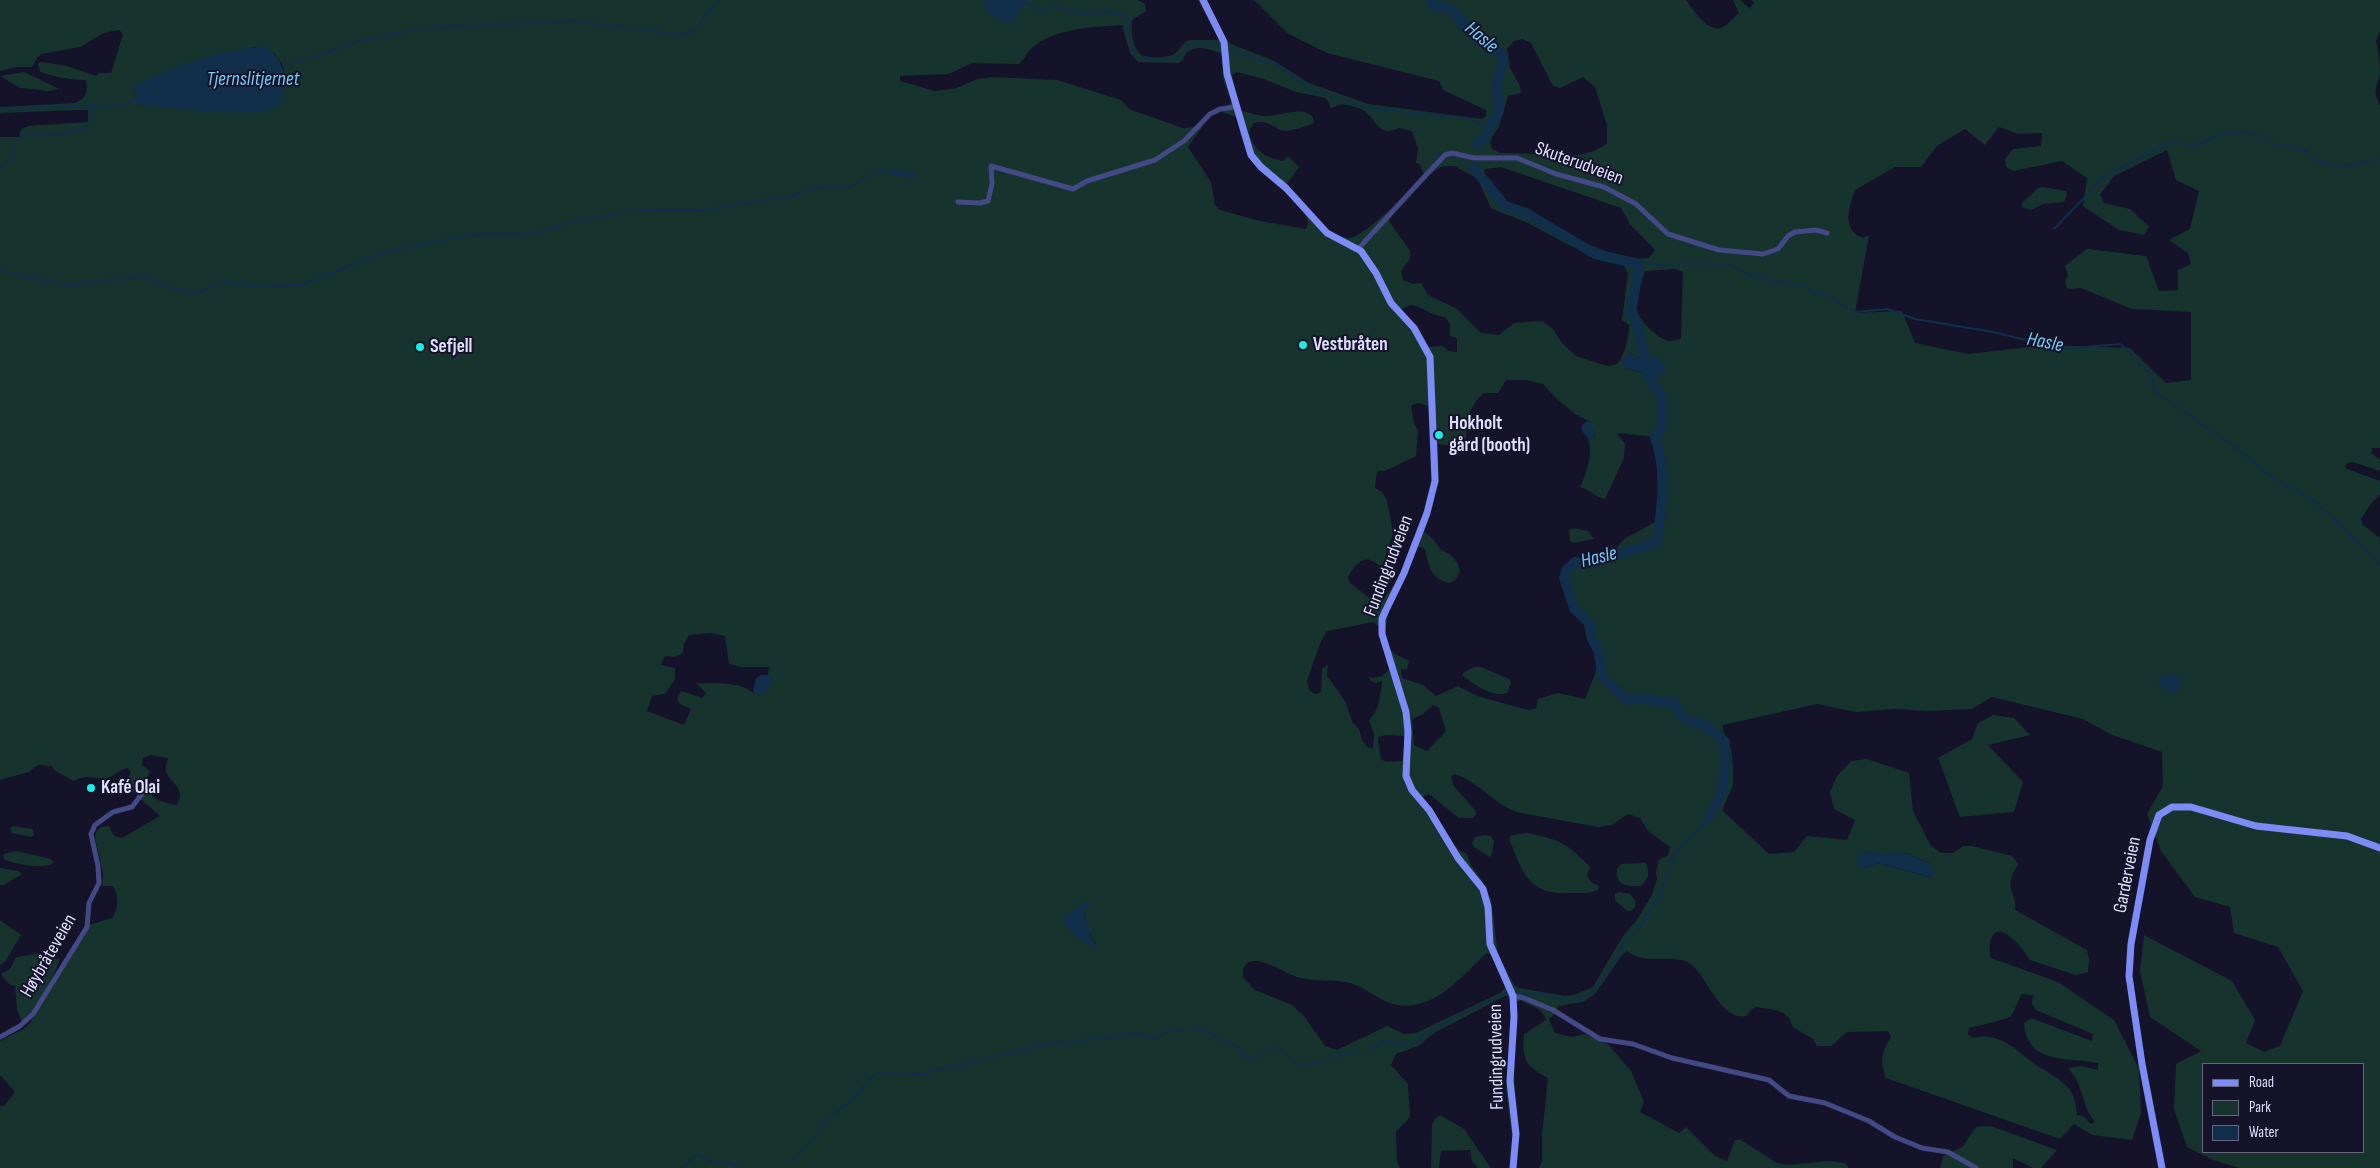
<!DOCTYPE html>
<html>
<head>
<meta charset="utf-8">
<style>
	body { margin:0 }
	#map { position:relative; width:2380px; height:1168px; overflow:hidden; background:#14132a; font-family:"Sofia Sans Condensed",sans-serif }
	canvas { display:block }
	.legend { position:absolute; left:2202px; top:1063px; width:162px; height:90px; box-sizing:border-box; background:#14132a; border:1px solid #65657e; margin:0; padding:6px 9px; list-style:none; font-size:15px; color:#dedffd }
	.legend li { display:flex; align-items:center; gap:10px; height:25px }
	.legend b { width:25px; border:1px solid #65657e }
</style>
</head>
<body>
<div id="map">
<canvas width="2380" height="1168"></canvas>
<ul class="legend">
<li><b style="height:6px;background:#7d8bf5"></b>Road</li>
<li><b style="height:14px;background:#16332e"></b>Park</li>
<li><b style="height:14px;background:#112e4a"></b>Water</li>
</ul>
</div>
<script>
const ctx = document.querySelector('canvas').getContext('2d');
ctx.lineJoin = 'round';
function fill(path, color) { ctx.fillStyle = color; ctx.fill(path, 'evenodd'); }
function trace(path, color, width, dash) { ctx.strokeStyle = color; ctx.lineWidth = width; ctx.lineCap = dash ? 'butt' : 'round'; ctx.setLineDash(dash || []); ctx.stroke(path); }
function label(font, color, halo, rows, align = 'center') {
  ctx.font = font + ' "Sofia Sans Condensed",sans-serif'; ctx.lineWidth = 4; ctx.setLineDash([]); ctx.textBaseline = 'middle'; ctx.strokeStyle = halo; ctx.fillStyle = color; for (const [text, x, y, turn = 0] of rows) {
    ctx.save(); ctx.translate(x, y); ctx.rotate((+turn || 0) * Math.PI / 180); ctx.textAlign = isNaN(turn) ? turn : align; if (halo) ctx.strokeText(text, 0, 0); ctx.fillText(text, 0, 0); ctx.restore();
  }
}
const green = new Path2D(`
	M0 0H1138L1145 4 1146 11 1132 20C1131 33 1132 47 1142 56 1152 57 1170 60 1178 51 1182 46 1183 42 1190 40H1219L1198 0H1207L1226 40 1231 44 1272 60 1309 83 1368 104 1482 119 1486 116V110L1443 90 1439 81 1327 53 1287 33 1254 0H1686C1693 9 1707 32 1721 28 1727 26 1734 17 1739 13L1733 0H1740L1750 9 1754 2 1751 0H2380V32L2376 41C2378 53 2380 59 2380 72 2378 88 2371 88 2380 106V448H2372L2371 453 2380 460V471L2353 462 2348 463 2345 466 2347 469 2380 481V494L2370 505 2361 519 2363 525 2380 538V1168H2240L2213 1160 2187 1147 2174 1109 2176 1064 2201 1051 2150 1017 2140 971 2144 935 2232 981 2255 1020 2246 1043 2264 1052 2280 1046 2303 991 2278 947 2234 933 2230 907 2195 897 2161 851 2147 814 2163 786 2162 752 2112 735 2083 719 1992 697 1972 709 1929 711 1894 709 1856 712 1817 704 1723 725C1722 733 1726 735 1729 743 1733 752 1733 771 1733 782 1732 792 1725 799 1723 811L1769 854 1794 852 1807 836 1847 840 1855 820 1834 809 1830 792 1837 776 1851 761 1867 759 1909 773 1913 811 1931 846 1941 853H1953L1963 846H1972L2012 856 2018 864C2016 869 2012 874 2011 879 2008 889 2017 897 2015 910L2087 950 2089 960 2088 972 2076 975 2030 960C2026 952 1998 916 1991 939 1989 947 1989 950 1991 958L2058 982 2114 1020 2139 1069 2141 1113 2132 1140 2092 1135 2074 1124 2060 1139 1886 1078C1880 1061 1881 1053 1891 1037L1888 1031 1847 1032 1831 1046H1817L1813 1039 1793 1027C1788 1008 1772 1010 1756 1007L1752 1009 1747 1016C1718 1022 1706 970 1687 962 1670 954 1642 965 1627 951L1622 955 1595 994 1583 1002 1558 1006 1557 1012 1549 1019 1555 1033 1572 1037 1585 1034 1608 1044 1631 1071 1644 1102 1640 1112 1679 1133 1686 1127 1715 1156 1727 1161 1735 1140H1741L1777 1163 1787 1165 1829 1161 1845 1163 1849 1168H1539L1542 1161V1135L1548 1078C1525 1065 1522 1061 1524 1034L1546 1020C1541 1005 1531 1008 1521 1000L1517 1002 1514 1072 1518 1137 1516 1168 1506 1090 1511 1028 1510 1000 1507 995 1434 1033 1418 1046 1396 1054 1391 1065 1408 1084 1410 1117 1396 1132 1397 1162 1400 1168H0V1106H4L15 1092 0 1075V1041L25 1028 30 1023 89 925 112 918C119 908 119 897 113 886H102L103 873 95 839 96 832 101 827 109 826 114 836 122 838 160 816 131 790 127 779 131 772 128 768C120 769 117 774 110 777 98 781 86 773 74 781L54 770 52 766 38 765 29 772 0 780V137H19L21 129 29 126 88 122V110H78L0 113V107L75 103C87 98 88 92 86 80 70 80 55 77 40 72L38 64 41 62 67 66 96 76 99 73H111L123 34 119 30 104 33 80 47 42 54 37 58 32 67H16L0 71ZM1122 25 1130 53 1138 62 1178 63C1185 60 1184 54 1189 51 1199 44 1212 51 1222 53L1223 79 1231 101 1229 105 1212 110 1195 127 1183 128 1140 113 1129 109 1121 100 1057 80 994 77 977 79 957 88 935 91 900 81V76L949 74 972 63 1019 64C1025 59 1027 51 1034 46 1058 28 1092 27 1122 25ZM1523 39 1531 43 1553 86 1560 88 1583 77 1595 87 1607 125V144L1594 151 1579 155 1500 153 1492 149 1490 143 1492 137 1499 126 1508 96 1521 93 1520 86 1510 68 1507 49 1514 41ZM254 47 274 53 283 66 284 72 208 110 137 104C132 98 136 91 138 85L179 67ZM1237 72 1264 79 1296 92 1326 98 1331 108C1333 108 1335 106 1338 105 1343 103 1357 107 1361 109 1377 117 1377 139 1399 128L1412 131 1418 148 1416 163 1420 164 1424 174C1414 187 1364 238 1349 238 1329 239 1300 199 1286 185L1299 167 1288 156 1283 161C1265 157 1253 151 1249 131L1254 123C1266 120 1271 125 1280 130 1287 133 1307 126 1314 123 1313 102 1279 116 1268 116 1260 117 1249 112 1241 111L1232 75ZM1222 112 1236 117C1241 133 1243 150 1254 164 1266 180 1305 202 1308 223L1306 229 1260 221 1220 210 1215 205 1211 182 1188 147 1210 116ZM1999 127 2018 134 2042 133 2041 146 2013 149 2005 159 2006 167 2013 171 2062 161 2087 178 2083 206 2119 230 2144 235 2149 227 2130 209 2104 203 2100 195 2114 176 2167 150 2176 180 2199 191 2190 229 2169 240 2188 253 2191 264 2178 270V290L2159 291 2146 256 2087 249 2065 266 2068 275 2065 283 2068 289 2081 288 2132 309 2191 312V380L2166 383 2130 348 2047 345 1968 354 1915 343 1902 311 1855 313 1869 235 1863 238C1841 230 1849 207 1855 190L1895 167H1921L1937 146 1965 129 1985 145ZM1444 166H1454L1477 178 1491 208C1504 214 1517 218 1530 224 1561 241 1590 258 1624 266L1628 273 1622 320 1629 325C1629 337 1625 356 1616 365L1607 366 1576 356 1562 343 1553 329 1542 321 1514 323 1499 335 1481 333 1457 309 1428 295 1421 283 1413 284 1403 280 1401 272C1405 264 1412 261 1410 251L1389 221C1398 205 1427 171 1444 166ZM1501 167 1621 208 1630 224 1655 250 1649 258C1615 263 1559 230 1529 213 1521 208 1509 204 1503 197 1495 190 1491 181 1484 173L1485 169ZM1675 269 1683 272 1681 339C1677 340 1672 341 1669 341 1658 339 1638 320 1637 309 1637 297 1641 282 1645 271ZM1410 305C1423 306 1431 316 1445 317L1450 324V336L1457 338V352L1448 351 1443 346 1428 347 1400 310ZM1628 353 1642 359 1653 383 1647 374 1625 368ZM1506 380H1526L1543 384 1557 399 1575 414 1591 422 1595 437 1588 439C1593 454 1587 473 1580 487 1590 490 1595 497 1605 499L1624 458 1625 444 1617 433 1655 437 1661 454V516L1655 522 1624 539 1613 552 1589 564 1575 562 1566 571 1564 578 1574 608 1589 623 1592 639 1599 652 1595 674 1585 699 1558 693 1538 699 1536 709 1528 710 1477 696 1458 686 1436 696 1423 685 1402 678 1401 669H1407L1409 661C1404 657 1395 656 1392 651 1372 627 1407 573 1418 548L1421 547 1425 549C1429 566 1430 579 1450 583L1456 579 1460 571 1458 564 1451 555 1440 549 1433 539 1424 532 1439 481 1438 444 1466 448C1467 422 1465 413 1483 393H1498ZM1419 403 1428 406 1434 465 1429 499 1402 574 1381 602 1377 604 1350 583 1348 577C1352 570 1360 557 1370 560 1374 561 1377 565 1381 566L1383 564 1393 533 1387 500 1382 492 1375 488 1377 471H1385L1416 456 1418 430 1414 424 1411 405ZM1373 622 1379 627 1390 666 1389 670 1382 676 1372 678 1369 676 1370 680 1375 683 1382 681C1380 696 1380 709 1369 720L1374 734 1373 748H1368L1362 740 1359 729 1353 723 1345 701 1327 676 1328 664 1322 669 1321 692 1316 694C1309 692 1308 688 1307 681L1321 641 1327 631ZM710 633 725 636 729 664 741 667H769L768 675 772 679 755 694C740 680 716 684 696 683L706 693 702 698 681 691 677 699 680 704 691 709 684 725 647 711 652 696 665 694 675 679V668L661 665 665 656 674 657 683 653 684 644 689 635ZM1433 705 1439 708 1446 731 1427 751 1414 745 1412 719 1423 714ZM1386 735 1406 736 1402 761 1386 762 1381 759 1378 740V737ZM150 755 168 758C167 762 164 769 167 774 173 785 186 788 177 805 161 802 152 800 144 785L150 771 142 765 143 758ZM1455 774C1478 782 1494 803 1516 812L1598 827 1612 825 1628 814 1640 818 1648 831 1670 847 1668 855 1659 860 1656 872 1657 879 1652 895 1636 921 1623 936 1593 987 1574 995 1565 996 1519 988 1514 985 1498 954 1491 899 1483 882 1471 865 1467 854 1459 850 1453 843 1422 797 1429 794 1459 818H1473L1476 814 1475 810 1453 785 1451 776ZM1867 851 1884 855 1907 853 1930 864V877L1878 863 1864 868ZM1088 907 1084 911C1086 923 1088 936 1097 944L1073 934 1069 927ZM1487 953 1491 955 1505 982V988L1500 993 1416 1033 1404 1034 1387 1026 1337 1050 1325 1046 1304 1016 1292 1005 1255 990 1243 977V969L1248 962C1264 957 1282 972 1297 977 1313 982 1330 979 1346 982 1362 985 1373 996 1387 1002 1430 1018 1459 978 1487 953ZM2022 994 2033 995 2032 1004 2036 1010 2093 1034 2092 1041 2031 1018 2024 1023C2027 1065 2067 1057 2098 1063V1070L2081 1066 2068 1068 2077 1080 2088 1112 2095 1122 2090 1124 2084 1116 2077 1115C2076 1106 2075 1096 2069 1089 2060 1078 2046 1072 2035 1064 2015 1050 2000 1031 1973 1038L1968 1034 1969 1028C1977 1026 2009 1019 2011 1016 2016 1009 2017 1001 2022 994ZM2204 1064H2364V1152H2204Z
	M24 72C31 76 56 86 58 89L49 91 20 88 0 76Z
	M2043 187 2066 191 2067 195 2064 202 2043 204 2031 210 2022 207V203L2038 188Z
	M1573 528 1588 531 1594 539 1574 543 1570 541 1569 530Z
	M1474 667H1481L1509 679 1511 683 1507 693C1494 698 1473 684 1463 676V673Z
	M1993 715 2014 718 2030 735 1988 745 2023 782 2014 812 1960 817 1938 758 1972 739 1978 723Z
	M12 826 33 829 34 835 31 837 12 833 10 828Z
	M1527 833C1560 840 1566 842 1590 867L1587 875 1591 882 1599 886 1598 890C1588 894 1581 893 1571 893 1527 895 1524 874 1509 839L1511 835Z
	M1484 835 1491 836 1494 841 1492 854 1490 857 1474 847 1472 843 1475 837Z
	M16 851 51 859 53 863C43 870 14 864 3 859L4 854Z
	M1646 863C1650 874 1649 878 1641 886 1627 887 1615 885 1617 869L1621 864Z
	M0 868 18 871 22 874 4 885H0Z
	M1619 892 1630 894 1636 902 1635 907 1631 911H1627L1615 900V894Z
	M0 920 21 935 5 962 0 965Z
	M42 953 51 958 60 959C52 982 38 1005 22 1023L17 1009 15 986 9 984 1 974 10 969 16 957Z
	M1440 1115 1464 1129 1491 1168H1478L1472 1161 1470 1150 1441 1151 1439 1168H1431L1432 1125 1434 1120Z
	M1991 1126 2057 1150 2041 1168H2033L2013 1158V1168H1940L1943 1156 1962 1147 1976 1127Z`);
const water = new Path2D(`
	M984 0H1027L1013 21H1002L987 13Z
	M265 46C279 56 285 68 285 85 284 93 282 103 274 108 255 119 163 107 137 104L135 102 134 87C171 66 222 50 265 46Z
	M896 169 916 173 914 178 893 175 889 172Z
	M1628 353 1642 359 1655 356 1664 363 1666 370 1654 383 1647 374 1625 368 1621 362Z
	M1587 421 1591 422 1595 437 1588 439 1582 431V425Z
	M2164 674 2180 676V689L2172 694 2157 683Z
	M760 675H768L772 679V685L769 690 755 694 753 690 756 679Z
	M1868 851 1884 855 1907 853 1930 864 1934 873 1930 877 1878 863 1864 868 1859 867 1857 862 1860 854Z
	M1087 901 1090 903 1084 911 1086 922 1089 925C1088 933 1091 939 1097 945L1093 948 1073 934 1063 921 1064 917Z`);
const stream = new Path2D(`
	M1026 3 1042 11 1051 5 1085 15 1096 11 1127 16 1129 25 1128 33 1134 48 1133 53 1139 59 1176 60 1182 55 1188 45 1201 42 1220 47
	M1230 49 1267 63H1276L1309 89 1337 98
	M283 66 364 40 421 28 573 21 686 35 691 34 718 0
	M1342 100 1365 108 1467 118 1489 129
	M0 109 124 105 137 101
	M0 166C16 158 10 158 15 145 16 140 20 139 22 135L67 133 87 129 96 106
	M2054 229 2104 177 2169 142 2197 145 2226 132 2262 134 2268 143 2304 149 2313 159 2337 167 2377 160 2380 157
	M1639 264 1670 266 1696 263 1721 266 1732 265C1744 278 1788 285 1805 284L1812 292 1831 298 1855 312 1887 309 1915 319 1993 332 2063 349 2120 344C2134 354 2135 364 2151 373L2156 392 2236 448 2274 479 2314 500 2380 564
	M0 271 70 285 142 276 169 287 196 293 225 281 255 287 304 284 383 253 420 245 470 235 532 234 568 223 634 210 700 211 791 196 817 187 849 188 877 170 889 172
	M1517 992 1533 995 1547 994 1563 1001 1577 1000 1592 993 1621 951 1623 940 1638 930 1659 896 1674 854 1708 820
	M1191 1028C1205 1027 1209 1034 1221 1040 1230 1045 1241 1044 1243 1056L1255 1059 1267 1049 1274 1046 1288 1054 1296 1064C1318 1066 1338 1054 1360 1051
	M1366 1051 1386 1040 1399 1044H1416L1420 1038 1459 1015 1507 993
	M879 1073 926 1075 928 1072 1047 1044 1139 1034 1158 1038 1171 1030 1184 1029
	M791 1162 819 1134 822 1124 849 1102 874 1075
	M683 1168 697 1154 701 1157 707 1158 712 1163H729L739 1168`);
const river = new Path2D(`
	M1431 0 1433 5 1451 9 1476 38 1502 54 1503 64 1496 83 1499 111 1485 137 1477 145
	M1473 167 1505 206 1526 213 1595 254 1639 264 1631 314 1638 327 1650 382 1662 396 1663 427 1655 437C1667 469 1662 508 1657 542L1589 564 1575 562 1566 571 1564 578 1574 608 1589 623 1592 639 1599 652 1602 676 1627 700 1640 698 1674 703 1682 718 1704 725 1725 742C1727 777 1727 787 1708 818`);
const street = new Path2D(`
	M958 202 980 203 988 201 992 184 991 166 1073 189 1087 181 1155 160 1184 141 1210 114 1220 109 1235 107
	M1358 249 1426 175 1445 155 1452 153 1474 158H1517L1556 174 1604 187 1636 204 1668 234 1719 250 1763 254 1778 249 1788 236 1795 232 1816 230 1827 233
	M1513 996 1524 998 1553 1010 1600 1039 1633 1044 1672 1058 1769 1080 1789 1096 1825 1103 1869 1121 1895 1137 1922 1148 1948 1152 1976 1168
	M0 1037 20 1026 33 1014 87 927 89 903 99 883 98 866 91 834 95 825 113 812 132 807 147 787`);
const secondary = new Path2D(`
	M1203 0 1224 42 1227 74 1251 155 1261 167 1286 188 1327 233 1361 251 1376 273 1391 303 1414 328 1430 357 1435 481 1427 513 1404 573 1385 612 1382 619V634L1406 712 1408 732 1406 776 1412 790 1429 810 1458 858 1483 889 1488 907 1490 944 1513 996 1514 1017 1510 1081 1516 1134 1513 1168
	M2162 1168 2142 1064 2129 976 2131 944 2150 840 2159 815 2172 807H2191L2256 826 2347 836 2380 848`);
const markers = [
	[1303,345,5,"#19eee5"],
	[420,347,5,"#19eee5"],
	[1439,435,5,"#19eee5"],
	[91,788,5,"#19eee5"]
];
const streetNames = [
	["Skuterudveien",1579,164,20],
	["Fundingrudveien",1389,566,-69],
	["Garderveien",2128,875,-79],
	["Høybråteveien",49,956,-60],
	["Fundingrudveien",1497,1057,-91]
];
const poiNames = [
	["Vestbråten",1313,345],
	["Sefjell",430,347],
	["Hokholt",1449,424],
	["gård (booth)",1449,446],
	["Kafé Olai",101,788]
];
const waterNames = [
	["Hasle",1481,38,40],
	["Tjernslitjernet",253,80],
	["Hasle",2045,343,11],
	["Hasle",1599,558,-14]
];
fill(green, '#16332e');
fill(water, '#112e4a');
trace(stream, '#112e4a', 2);
trace(river, '#112e4a', 10);
trace(street, '#424985', 5);
trace(secondary, '#7d8bf5', 7);
for (const [x, y, r, color] of markers) { const dot = new Path2D(); dot.arc(x, y, r, 0, 2 * Math.PI); ctx.fillStyle = color; ctx.fill(dot); trace(dot, '#14132a', 2); }
label('19px', '#dedffd', '#14132a', streetNames);
label('bold 19px', '#dedffd', '#14132a', poiNames, 'left');
label('italic 20px', '#74cbf5', '#14132a', waterNames);
</script>
</body>
</html>
